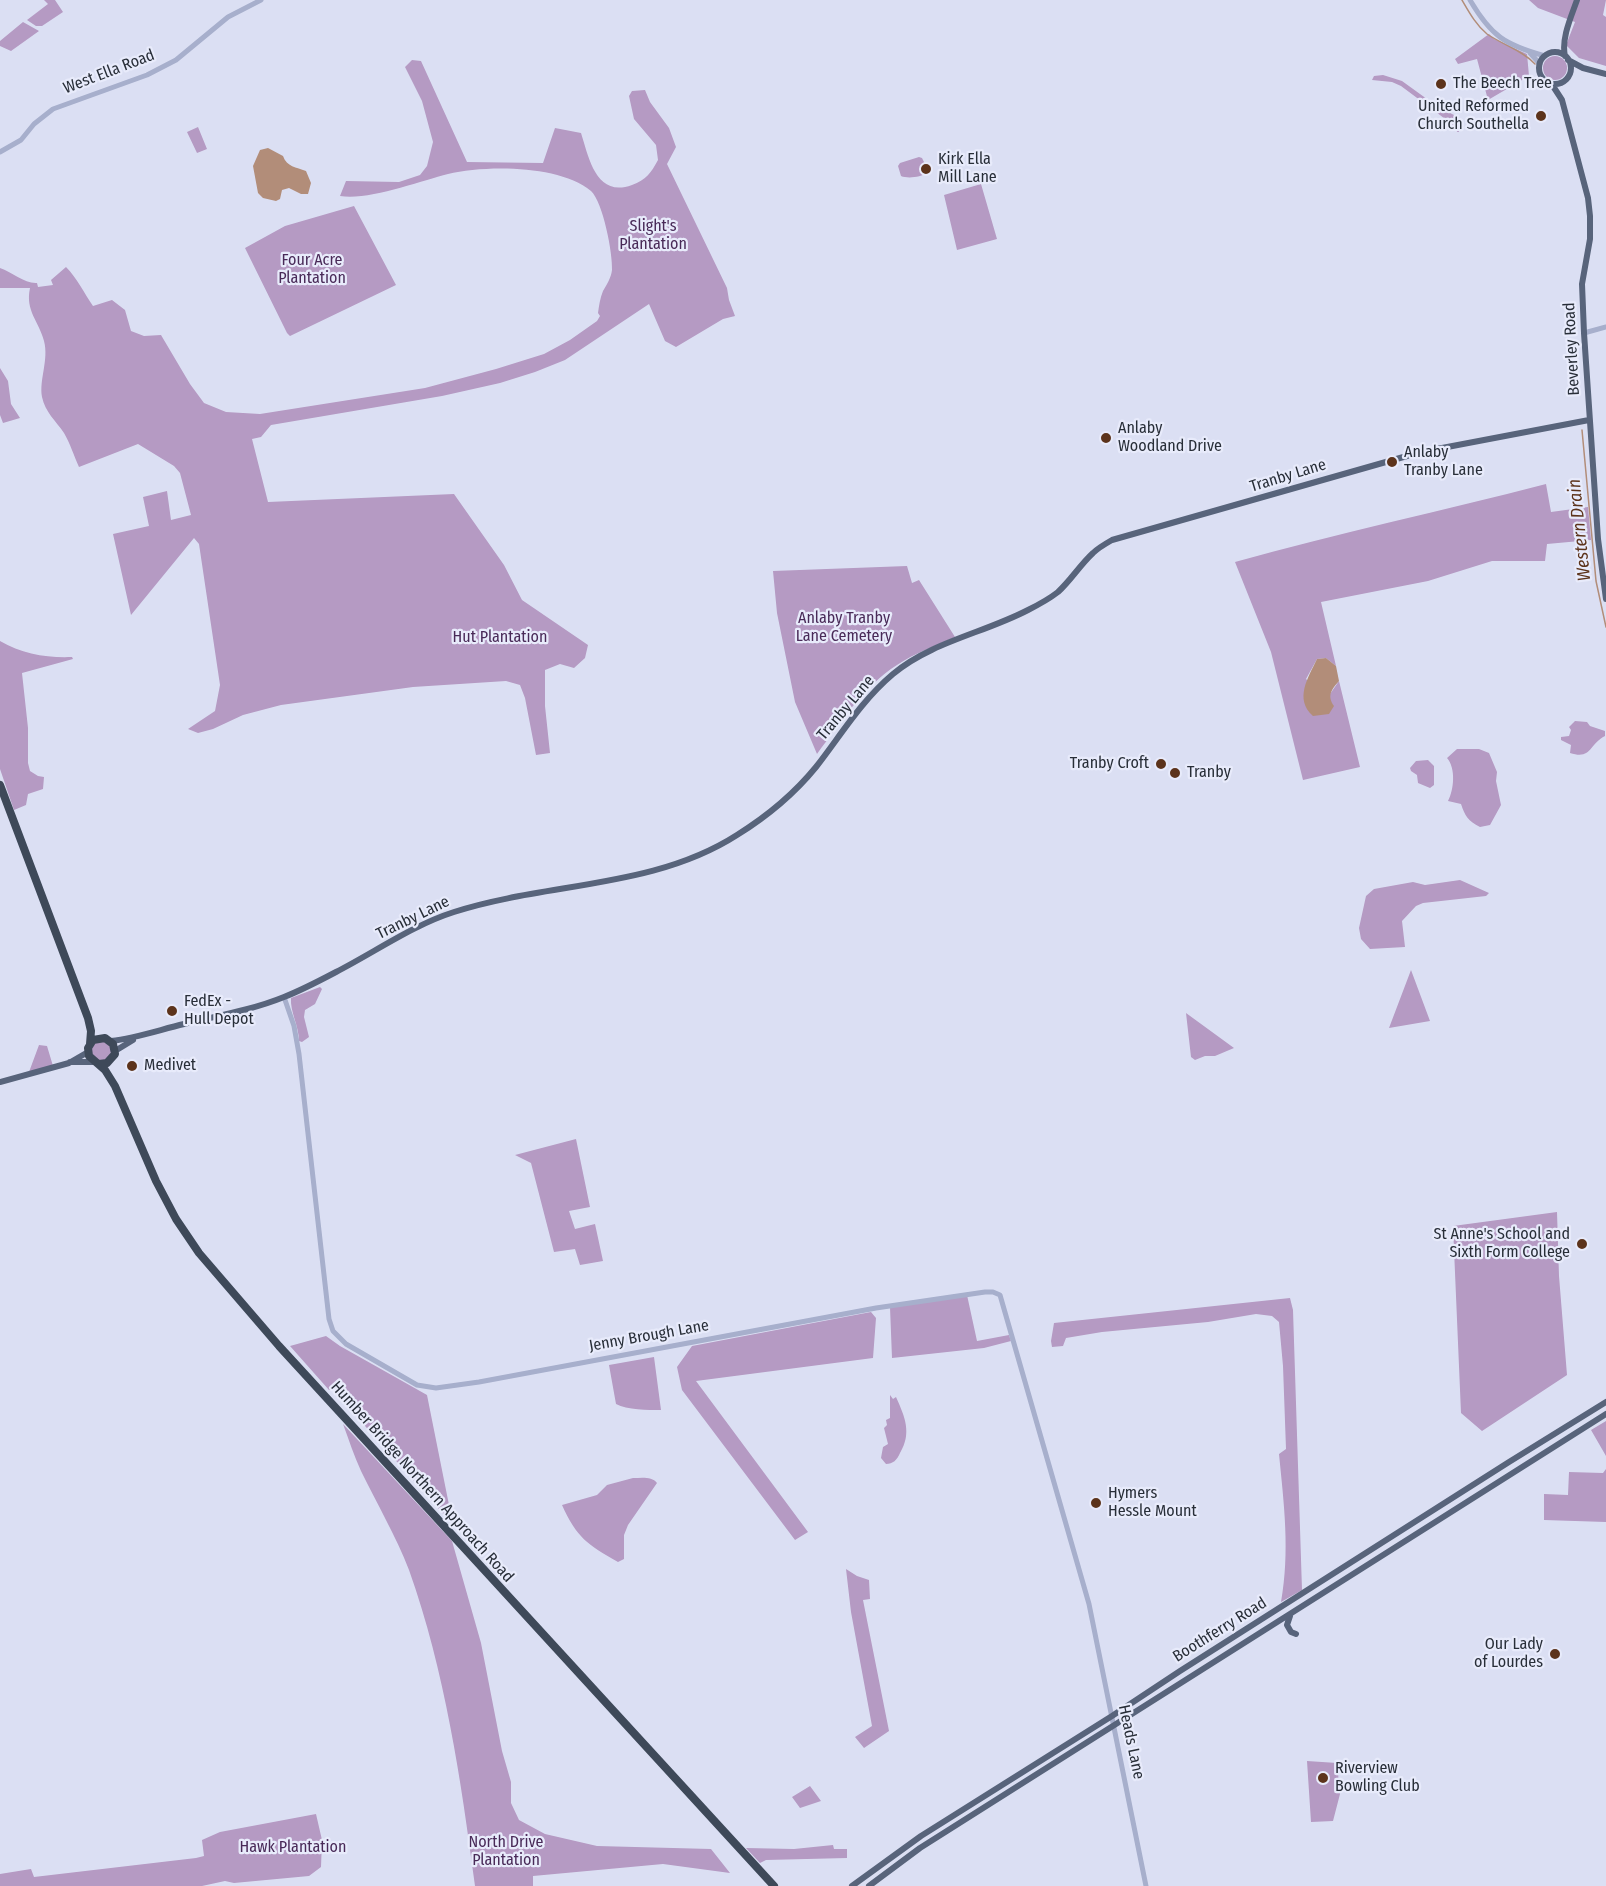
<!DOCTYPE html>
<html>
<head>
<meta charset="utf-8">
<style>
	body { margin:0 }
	canvas { display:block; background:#dbdff3 }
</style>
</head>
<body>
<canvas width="1606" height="1886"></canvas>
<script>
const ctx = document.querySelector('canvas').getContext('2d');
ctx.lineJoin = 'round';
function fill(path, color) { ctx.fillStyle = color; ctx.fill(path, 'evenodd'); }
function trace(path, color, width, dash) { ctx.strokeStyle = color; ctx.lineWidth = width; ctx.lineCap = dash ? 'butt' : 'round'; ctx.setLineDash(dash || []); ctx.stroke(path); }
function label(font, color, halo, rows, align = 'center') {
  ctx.font = font + ' "Fira Sans Condensed",sans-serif'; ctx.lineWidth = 4.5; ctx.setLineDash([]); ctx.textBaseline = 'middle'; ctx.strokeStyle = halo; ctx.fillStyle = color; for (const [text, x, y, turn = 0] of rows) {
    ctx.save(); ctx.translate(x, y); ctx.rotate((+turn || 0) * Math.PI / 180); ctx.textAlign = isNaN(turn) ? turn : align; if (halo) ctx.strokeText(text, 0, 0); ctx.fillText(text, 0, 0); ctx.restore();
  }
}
const green = new Path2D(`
	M44 0H55L63 12 42 26H36L27 20 48 4Z
	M1529 0H1606L1603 15 1606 17V66L1579 58 1566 45 1575 22 1538 8Z
	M23 22 39 31 11 51 0 46V41Z
	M1489 34 1494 39 1527 54 1529 76 1488 100 1477 59 1458 64 1455 59Z
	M1543 68a12 12 0 1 1 24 0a12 12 0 1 1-24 0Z
	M412 60 421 61 467 162 543 163 555 128 581 133C589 158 596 198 632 185 646 180 651 173 658 160L656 145 634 119 629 96 632 91 645 90 650 102 669 128 676 147 667 164 727 288 729 300 735 316 723 319 676 347 665 341 649 304 565 360 535 372 500 383 442 396 271 425 261 437 252 439 268 502 454 494 504 565 522 600 588 645 585 658 574 668 560 664 545 670V706L550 753 536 755 525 698 520 685 506 681 413 687 281 705 243 715 213 729 198 733 188 729 215 711 220 685 199 544 194 538 131 615 113 534 149 526 143 497 167 491 171 520 191 515 180 473 174 466 138 444 79 467C74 456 70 443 64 433 56 421 45 412 42 397 39 379 49 360 44 341 39 321 25 311 30 288H0V268C12 272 25 284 37 283L38 287 53 285 51 280 66 267C77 278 84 293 93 306L112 300 125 310 131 331 144 336 161 335 190 384 204 403 226 412 260 414 425 388 496 369 544 354 570 340 597 321 600 316 598 313C599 306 600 298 603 291 607 284 611 278 612 270 613 254 603 202 591 191 560 165 486 165 448 174 420 181 368 201 340 196L346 181 399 182 420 175 427 166 433 142 422 101 405 67Z
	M1383 75 1402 81 1438 107 1454 115 1459 132H1457L1456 127 1401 86 1392 82 1372 80 1374 76Z
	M198 127 207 149 197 153 187 132Z
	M919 157 922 158 927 168V173C921 177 908 179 901 176L898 166 900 163Z
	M981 184 997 239 957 250 944 195Z
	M354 206 396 285 290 336 287 333 245 248 285 226Z
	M0 368 8 381 11 404 20 418 3 423 0 415Z
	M1546 484 1551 512 1588 507 1591 540 1547 544 1545 561H1492L1428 581 1321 602 1336 666 1326 658 1317 659 1306 679 1329 700 1330 694 1339 681 1360 767 1303 780 1271 652 1235 562C1338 533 1442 511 1546 484Z
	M907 566 912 583 919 580 955 637C935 646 915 653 897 665 864 686 840 723 817 754L795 702 777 613 773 571Z
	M0 641C22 654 47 658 72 657L73 659 22 673 28 728V763L30 771 38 776 44 777 43 789 28 794 26 805 14 810 0 769Z
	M1575 721 1587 722 1590 726 1605 731V736C1589 744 1592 760 1570 753L1571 745 1561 740V737L1569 736 1571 730 1569 727Z
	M1457 749H1479L1489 753 1497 772 1496 781 1501 805 1490 825 1480 827C1468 821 1465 816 1461 804L1448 801C1454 790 1456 768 1447 758Z
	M1428 760 1434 766V785L1430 788 1418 783 1417 775 1411 771 1410 768 1416 761Z
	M1460 880 1489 893 1486 896 1423 903 1416 906 1402 921 1405 947 1370 949 1361 939 1359 928 1366 896 1374 889 1413 882 1425 885Z
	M1411 970 1430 1021 1389 1028Z
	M320 987 322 989 315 1004 305 1010 304 1017 309 1037 302 1042 299 1041C299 1026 290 1012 291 998Z
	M1186 1013 1234 1048 1215 1056H1205L1195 1060 1191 1057Z
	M91 1051a10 10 0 1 1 20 0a10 10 0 1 1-20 0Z
	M39 1045 47 1046 53 1066 29 1072Z
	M576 1139 590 1207 569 1211 575 1229 595 1224 603 1261 580 1265 575 1249 554 1252 531 1163 515 1155Z
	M1557 1212 1559 1276 1567 1375 1482 1431 1461 1413 1453 1226Z
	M967 1295 977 1341 1009 1335 1011 1341 984 1348 892 1358 890 1307Z
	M1290 1298 1293 1310 1302 1590 1281 1602C1290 1551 1284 1505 1279 1454L1286 1449 1283 1366 1279 1322 1272 1316 1256 1314 1208 1322 1102 1332 1066 1338 1063 1346 1052 1347 1051 1341 1054 1323Z
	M871 1312 876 1318 873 1358 696 1381 808 1532 795 1540 682 1390 677 1367 692 1346Z
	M326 1336 340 1346 427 1395 451 1515 447 1518 333 1390H329L290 1346Z
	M654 1357 661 1410C648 1410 627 1410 616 1404L609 1365Z
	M890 1395 893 1399 896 1397C905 1417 912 1433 900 1453 897 1460 893 1464 886 1464L881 1458 883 1447 888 1444 884 1428 887 1425 886 1420 890 1418Z
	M1606 1421V1456L1591 1430Z
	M343 1424 452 1541 481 1643 502 1751 511 1782V1803L519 1820 545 1834 597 1846 711 1849 730 1873 663 1864 533 1876V1886H475C461 1780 445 1671 409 1570 396 1536 377 1504 361 1471 354 1456 349 1440 343 1424Z
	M1606 1469V1522L1544 1520V1494L1568 1495 1569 1472 1603 1473Z
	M633 1478C641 1478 652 1476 657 1483L628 1525 624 1535V1559L618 1562C587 1544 577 1538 562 1505L597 1495 607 1485Z
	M846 1569 857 1576 869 1580 870 1599 863 1600 889 1731 864 1748 855 1737 872 1726 851 1612Z
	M1307 1761 1337 1763 1340 1794 1333 1821 1311 1822Z
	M810 1786 821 1801 800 1808 792 1797Z
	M316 1814 322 1840 321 1867 309 1876 234 1883 225 1881 202 1886H0V1874L31 1869 34 1877 196 1858 204 1856 202 1840 220 1832Z
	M833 1845 834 1849H847V1858L766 1860 760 1863 746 1848 794 1849Z`);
const water = new Path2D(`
	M268 148 283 156C287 167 296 167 306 171L311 183 308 194H301L289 188 282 190 280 199 276 201 263 198 258 193 253 166 260 150Z
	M1326 658 1336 666 1339 681C1331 690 1327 696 1334 706L1329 714 1313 716C1294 699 1308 678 1317 659Z`);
const stream = new Path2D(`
	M1462 0C1469 12 1476 25 1487 34 1503 45 1522 50 1535 64
	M1582 430 1596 581 1606 627`);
const minor = new Path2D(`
	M1470 0C1491 36 1505 45 1545 56
	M1530 53 1540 64
	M0 152 21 140 34 124 53 109 147 75 176 60 228 17 261 0
	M1584 333 1606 327
	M284 997 294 1026 299 1054 329 1319 333 1331 346 1344 417 1385 436 1388 479 1382 876 1308 985 1292H993L1000 1295 1089 1604 1146 1886`);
const major = new Path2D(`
	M1539 68a16 16 0 1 1 32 0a16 16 0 1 1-32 0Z
	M1565 56C1561 39 1571 17 1577 0
	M1568 60 1583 68 1606 74
	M1551 83 1562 100 1588 198 1590 216V239L1582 284 1584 333 1598 539 1606 599
	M111 1041C136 1038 159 1030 184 1024 217 1016 252 1010 284 997 302 990 319 981 336 972 375 952 413 925 454 912 547 882 653 889 737 835 766 817 794 794 816 767 841 735 861 701 893 674 931 642 984 633 1028 610 1038 605 1049 599 1058 592 1071 580 1080 565 1093 553 1098 548 1105 544 1112 540L1421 452 1589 420
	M115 1051 133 1040
	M70 1062H94
	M0 1082 69 1063 88 1052
	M1290 1616 1287 1625 1291 1632 1296 1634
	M852 1886 921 1836 1112 1716 1180 1671 1509 1462 1606 1402
	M869 1886 920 1848 1606 1414`);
const highway = new Path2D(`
	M0 785 88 1018 91 1031 90 1044
	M99 1064 107 1063 115 1054 113 1044 105 1038 93 1040 88 1048 89 1056 105 1070 115 1086 156 1181 176 1219 199 1253 279 1346 774 1886`);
const markers = [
	[1441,84,6,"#5c331b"],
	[1541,116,6,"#5c331b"],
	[926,169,6,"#5c331b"],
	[1106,438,6,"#5c331b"],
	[1392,462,6,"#5c331b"],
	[1161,764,6,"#5c331b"],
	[1175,773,6,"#5c331b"],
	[172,1011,6,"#5c331b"],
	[132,1066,6,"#5c331b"],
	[1582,1244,6,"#5c331b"],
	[1096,1503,6,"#5c331b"],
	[1555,1654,6,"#5c331b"],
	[1323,1778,6,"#5c331b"]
];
const streetNames = [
	["West Ella Road",109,72,-21],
	["Beverley Road",1572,349,-93],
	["Tranby Lane",1288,476,-17],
	["Tranby Lane",846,708,-50],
	["Tranby Lane",413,918,-26],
	["Jenny Brough Lane",649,1336,-10],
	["Humber Bridge Northern Approach Road",422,1482,48],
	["Boothferry Road",1220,1630,-32],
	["Heads Lane",1131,1742,78]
];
const poiNames = [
	["The Beech Tree",1453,84],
	["United Reformed",1529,107,"right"],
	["Church Southella",1529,125,"right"],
	["Kirk Ella",938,160],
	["Mill Lane",938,178],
	["Anlaby",1118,429],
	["Woodland Drive",1118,447],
	["Anlaby",1404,453],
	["Tranby Lane",1404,471],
	["Tranby Croft",1149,764,"right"],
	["Tranby",1187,773],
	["FedEx -",184,1002],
	["Hull Depot",184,1020],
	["Medivet",144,1066],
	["St Anne's School and",1570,1235,"right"],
	["Sixth Form College",1570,1253,"right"],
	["Hymers",1108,1494],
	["Hessle Mount",1108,1512],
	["Our Lady",1543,1645,"right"],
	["of Lourdes",1543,1663,"right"],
	["Riverview",1335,1769],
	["Bowling Club",1335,1787]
];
const parkNames = [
	["Slight's",653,227],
	["Plantation",653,245],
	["Four Acre",312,261],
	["Plantation",312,279],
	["Anlaby Tranby",844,619],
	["Lane Cemetery",844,637],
	["Hut Plantation",500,638],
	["North Drive",506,1843],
	["Plantation",506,1861],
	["Hawk Plantation",293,1848]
];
const waterNames = [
	["Western Drain",1580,530,-96]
];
fill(green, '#b59ac3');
fill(water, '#b28d79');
trace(stream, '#b28d79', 1.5);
trace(minor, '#a7afcc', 5);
trace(major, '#58647b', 6);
trace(highway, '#3e4959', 8);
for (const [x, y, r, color] of markers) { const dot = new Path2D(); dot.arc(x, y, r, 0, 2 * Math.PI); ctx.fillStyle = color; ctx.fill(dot); trace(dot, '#e8ebfb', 2); }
label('16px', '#282e38', '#e8ebfb', streetNames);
label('16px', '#282e38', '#e8ebfb', poiNames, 'left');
label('16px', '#492a58', '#e8ebfb', parkNames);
label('italic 18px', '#5c331b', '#e8ebfb', waterNames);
</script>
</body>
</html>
